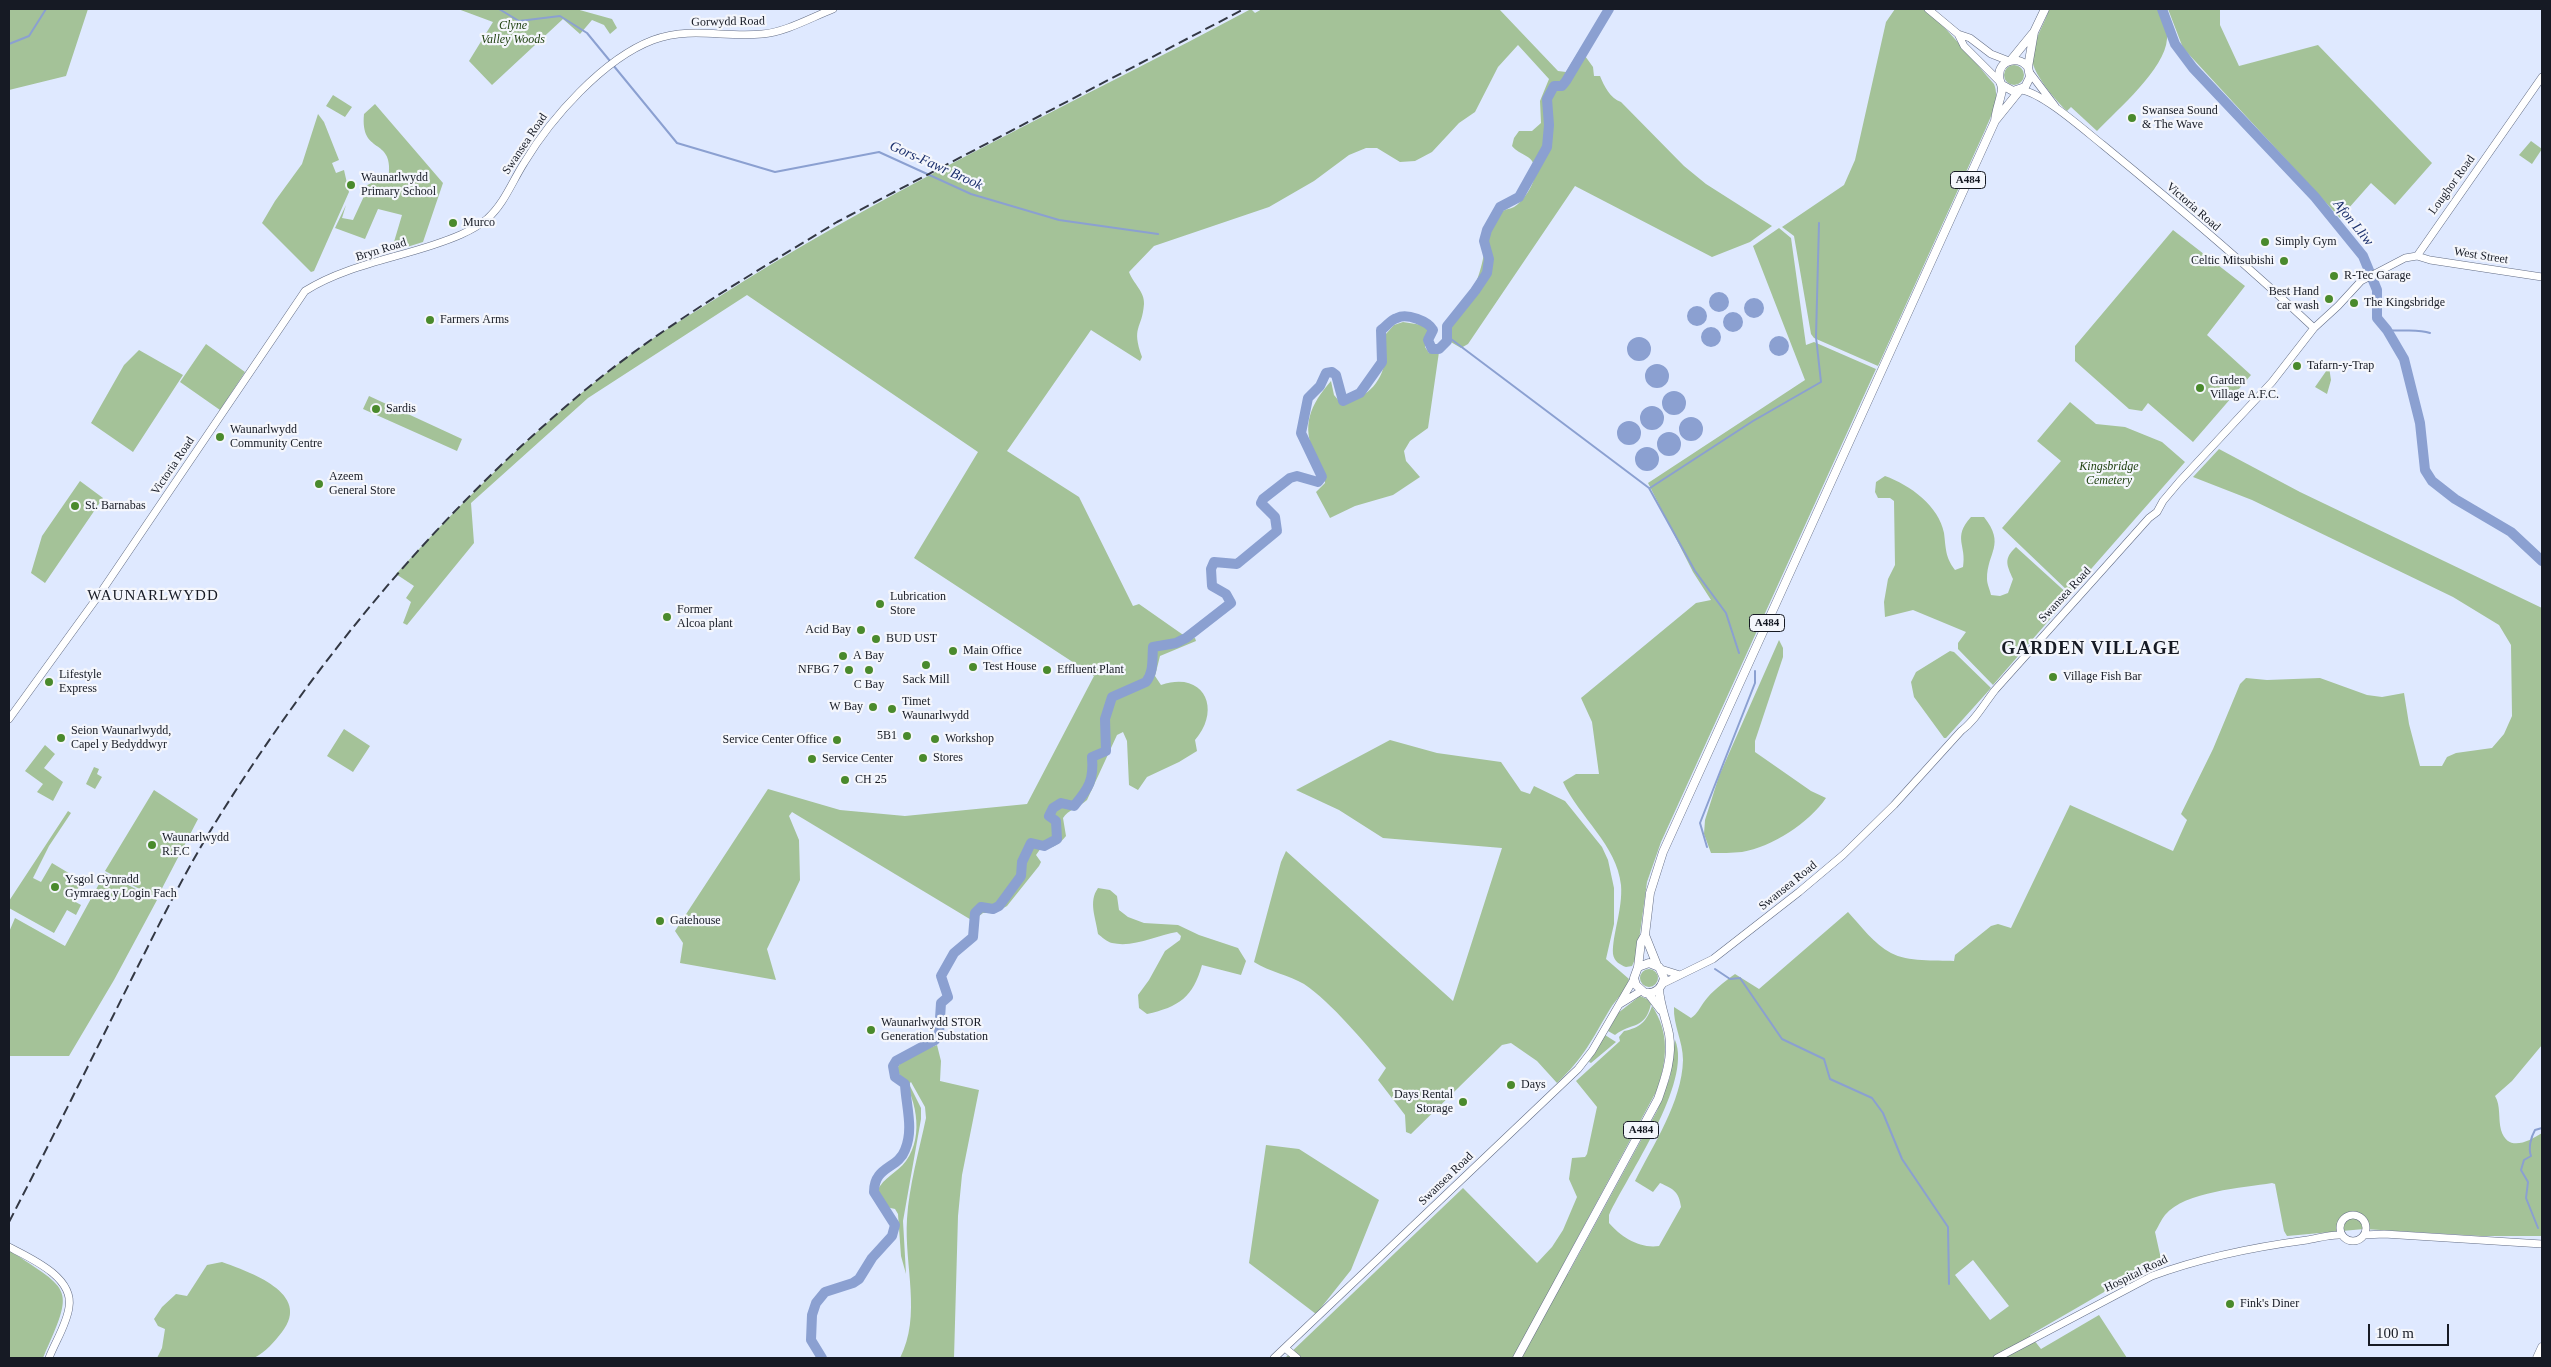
<!DOCTYPE html>
<html>
<head>
<meta charset="utf-8">
<style>
	body { margin:0 }
	#map { position:relative; width:2551px; height:1367px; overflow:hidden; background:#dfe9ff; font-family:Georgia,serif }
	canvas { display:block }
	.frame { position:absolute; inset:0; border:10px solid #161a24; pointer-events:none }
	.scale { position:absolute; left:2368px; top:1324px; width:81px; height:22px; box-sizing:border-box; border:2px solid #161a24; border-top:0; padding-left:6px; font-size:15px; line-height:18px; white-space:nowrap; color:#161a24; -webkit-text-stroke:4px #f4f6fc; paint-order:stroke }
</style>
</head>
<body>
<div id="map">
<canvas width="2551" height="1367"></canvas>
<div class="frame"></div>
<div class="scale">100 m</div>
</div>
<script>
const ctx = document.querySelector('canvas').getContext('2d');
ctx.lineJoin = 'round';
function fill(path, color) { ctx.fillStyle = color; ctx.fill(path, 'evenodd'); }
function trace(path, color, width, dash) { ctx.strokeStyle = color; ctx.lineWidth = width; ctx.lineCap = dash ? 'butt' : 'round'; ctx.setLineDash(dash || []); ctx.stroke(path); }
function label(font, color, halo, rows, align = 'center') {
  ctx.font = font + ' Georgia,serif'; ctx.lineWidth = 4.5; ctx.setLineDash([]); ctx.textBaseline = 'middle'; ctx.strokeStyle = halo; ctx.fillStyle = color; for (const [text, x, y, turn = 0] of rows) {
    ctx.save(); ctx.translate(x, y); ctx.rotate((+turn || 0) * Math.PI / 180); ctx.textAlign = isNaN(turn) ? turn : align; if (halo) ctx.strokeText(text, 0, 0); ctx.fillText(text, 0, 0); ctx.restore();
  }
}
const green = new Path2D(`
	M9 9H88L66 76 9 90Z
	M458 9H576L612 19 617 28 610 34 604 25 592 20 580 34 563 19 492 85 469 61 493 22Z
	M1251 9 1255 13 1262 9H1499L1558 71 1566 72 1580 49 1593 67 1594 76H1600C1604 86 1610 98 1621 102L1684 166 1706 184 1772 226 1750 242 1712 257 1575 186 1468 344 1461 348 1444 338C1444 314 1466 302 1476 282 1486 261 1484 228 1503 211 1506 209 1510 209 1514 207 1524 201 1537 181 1535 169 1533 154 1520 156 1512 146L1514 138 1519 131H1532L1541 123 1540 101 1549 79 1518 45 1498 67 1475 112 1459 123 1432 152 1415 161 1400 162 1377 148H1366L1349 155 1314 181 1269 207 1154 246 1129 272C1133 283 1145 292 1144 304 1142 330 1131 326 1142 357L1140 361 1091 330 1007 451 1079 497 1133 606 1139 604 1189 639 1195 638 1196 641 1160 656 1155 676 1161 685C1204 670 1222 709 1195 740L1197 751 1179 762 1147 777 1138 790 1129 785 1127 741 1123 732 1117 735 1087 800C1079 807 1068 810 1063 818L1066 836C1059 845 1052 849 1041 848L1036 855 1041 862 1039 866 1007 906 995 913H983L978 917V924L792 812 789 816 799 840 800 880 767 949 776 980 680 963 683 943 675 931 768 789 840 810 905 816 1027 804 1094 676 914 558 978 452 747 295 588 398 471 503 474 543 407 625 403 623 411 602 406 598 414 586 396 574C465 499 537 426 618 364 657 333 702 308 744 281 907 180 1082 99 1251 9Z
	M1895 9C1902 9 1915 6 1922 9 1938 16 1980 68 1994 84 2000 99 1992 114 1986 128L1878 366 1814 338 1811 334 1794 236 1782 227 1844 185 1855 160 1886 22Z
	M2049 9H2160C2162 18 2168 30 2167 39 2165 69 2118 109 2097 131L2071 107 2067 111C2056 101 2030 71 2032 56 2033 40 2045 24 2049 9Z
	M2168 9H2220V25L2239 66 2318 45 2432 163 2395 205 2371 183 2340 218 2183 48Z
	M2004 75a10 10 0 1 1 20 0a10 10 0 1 1-20 0Z
	M333 95 352 107 345 117 326 106Z
	M375 104 443 183 423 242 391 252 402 215 378 209 365 239 335 228 346 205 342 218 353 220 365 194 362 191 367 189 365 186 389 175C393 136 360 156 364 114Z
	M318 114 324 122 339 160 332 163 336 173 344 170 349 192 314 271 311 272 262 223 275 201 302 164Z
	M2531 141 2542 149 2532 164 2519 155Z
	M1779 228 1791 238 1806 345 1814 342 1876 369 1661 842 1647 882 1637 955 1632 966 1626 967C1620 965 1614 961 1613 954 1612 935 1623 909 1621 885 1617 845 1579 817 1563 782L1576 774H1599L1592 722 1581 698 1696 603 1711 600 1693 572 1648 483 1805 380 1753 246Z
	M2173 230 2245 286 2207 335 2251 375 2193 442 2148 403 2142 411 2129 409 2075 361V346Z
	M1403 322 1422 325 1428 329 1425 347 1429 353 1439 352 1428 428 1410 441 1404 451 1406 461 1420 477 1393 495 1355 506 1330 518 1316 492 1325 483C1325 472 1320 465 1315 455 1301 426 1310 405 1331 381L1334 395 1339 401C1363 402 1382 384 1385 360 1386 352 1384 343 1385 335L1394 325Z
	M206 344 245 372 220 410 180 382Z
	M139 350 183 375 133 452 91 423 124 365Z
	M2329 367 2331 380 2327 394 2315 387Z
	M369 396 462 439 457 451 363 409Z
	M2070 402 2096 424 2125 427 2162 442 2185 462 2070 593 2002 528 2061 461 2037 441Z
	M2219 449 2300 492 2542 608V1045L2512 1081 2495 1096C2501 1106 2498 1118 2501 1130 2508 1153 2529 1141 2542 1133V1236H2481L2364 1229 2287 1236 2284 1231 2275 1184 2272 1183C2243 1188 2185 1191 2165 1215 2161 1220 2158 1227 2155 1232L2161 1259 2030 1335 2041 1349 2099 1315 2127 1358H1285L1463 1188 1537 1263 1552 1247 1563 1230 1577 1197 1569 1179 1572 1158 1585 1157 1587 1154 1597 1107 1576 1081 1620 1041 1619 1037 1624 1031C1640 1028 1647 1021 1652 1006 1670 1033 1667 1060 1657 1090L1558 1274H1568L1657 1111 1670 1077 1675 1040C1693 1082 1627 1176 1609 1215V1223C1621 1237 1640 1249 1659 1246L1681 1207C1679 1192 1674 1189 1660 1183L1653 1192 1635 1181C1653 1145 1682 1102 1683 1060 1683 1041 1673 1025 1674 1007L1691 1018C1698 1013 1699 1009 1704 1002 1712 991 1724 982 1735 974L1759 989 1848 912C1861 926 1874 944 1891 953 1908 962 1935 960 1954 961L1955 955 1991 926 1998 924 2011 928 2070 805 2173 851 2187 820 2181 814 2213 749 2240 684 2246 678 2267 680 2320 678 2367 695 2382 697 2404 693 2409 724 2420 766H2442L2447 757 2456 753 2492 748 2504 734 2512 716 2511 645 2499 625 2453 597 2252 500 2193 477ZM1973 1260 2009 1306 1990 1320 1955 1275Z
	M1885 476C1910 485 1939 506 1944 533 1946 548 1945 557 1955 570L1963 567C1967 545 1952 538 1971 517H1984C2006 545 1987 552 1987 579 1987 584 1990 590 1991 595L2000 596 2008 593 2013 579C2007 565 2003 559 2016 547L2070 596 1993 685 1958 649V643L1966 632 1913 610 1885 617 1884 602 1888 579 1895 565 1894 501 1890 498H1878L1875 492 1876 482Z
	M80 481 103 498 45 583 31 573 42 536Z
	M1779 640 1783 648V657L1755 741V752L1811 791 1826 798C1809 823 1772 847 1742 852 1732 853 1721 853 1711 853L1704 834 1705 820 1719 776Z
	M1950 651 1954 652 1991 688 1946 738H1944L1914 697 1911 682 1916 672Z
	M344 729 370 746 353 772 327 756Z
	M1390 740 1437 753 1501 762 1521 791 1530 794 1534 786 1565 801 1602 847 1608 860 1614 888V924L1606 959 1629 979C1627 990 1616 999 1610 1009 1592 1039 1584 1058 1557 1083L1537 1061 1511 1043 1502 1045 1411 1134 1406 1132 1405 1115 1378 1080 1386 1068C1364 1042 1332 1003 1304 984 1289 975 1270 972 1254 962L1281 862 1286 851 1453 1001 1502 848 1383 838 1339 810 1296 790Z
	M45 745 55 754 44 768 63 782 53 801 37 792 43 784 25 771Z
	M94 767 99 769 97 774 102 777 95 789 86 784Z
	M154 790 198 819 157 898 105 871Z
	M68 811 71 813 49 846 33 878 41 882 52 863 82 881 72 900 81 905 76 915 67 910 54 933 9 908V901Z
	M105 873 157 900 114 980 69 1056H9V932L15 918 65 946Z
	M1098 888 1110 890 1117 896 1119 910 1128 917 1144 923 1178 925 1199 935 1238 948 1246 961 1241 975 1202 965C1193 997 1179 1007 1147 1014L1139 1008 1138 995 1149 980 1165 951 1180 940 1181 936 1177 932C1157 935 1134 948 1112 943 1107 942 1102 937 1098 934 1096 918 1088 902 1098 888Z
	M1640 978a9 9 0 1 1 18 0a9 9 0 1 1-18 0Z
	M1640 996 1647 999 1651 1004C1645 1030 1632 1022 1615 1035L1608 1031 1618 1013Z
	M1605 1035 1616 1042 1591 1063 1589 1062Z
	M937 1045 941 1061 940 1081 979 1090 962 1175 958 1216 954 1358H900C922 1316 904 1265 907 1219 909 1186 919 1151 926 1118L925 1107 911 1082 909 1084 921 1108V1119L903 1221 906 1274 901 1256 898 1214 895 1209 882 1206 877 1191C884 1177 897 1173 906 1161 925 1135 916 1094 897 1071 898 1058 925 1050 937 1045Z
	M1266 1145 1299 1149 1379 1200 1351 1270 1316 1314 1249 1263Z
	M9 1250C72 1292 75 1286 43 1358H9Z
	M222 1262C249 1272 313 1293 282 1332 274 1342 266 1352 254 1358 243 1362 174 1358 157 1358L162 1348 165 1329 158 1326 154 1319 162 1307 176 1294 187 1296 207 1265Z`);
const water = new Path2D(`
	M1709 302a10 10 0 1 1 20 0a10 10 0 1 1-20 0Z
	M1744 308a10 10 0 1 1 20 0a10 10 0 1 1-20 0Z
	M1687 316a10 10 0 1 1 20 0a10 10 0 1 1-20 0Z
	M1723 322a10 10 0 1 1 20 0a10 10 0 1 1-20 0Z
	M1701 337a10 10 0 1 1 20 0a10 10 0 1 1-20 0Z
	M1769 346a10 10 0 1 1 20 0a10 10 0 1 1-20 0Z
	M1627 349a12 12 0 1 1 24 0a12 12 0 1 1-24 0Z
	M1645 376a12 12 0 1 1 24 0a12 12 0 1 1-24 0Z
	M1662 403a12 12 0 1 1 24 0a12 12 0 1 1-24 0Z
	M1640 418a12 12 0 1 1 24 0a12 12 0 1 1-24 0Z
	M1679 429a12 12 0 1 1 24 0a12 12 0 1 1-24 0Z
	M1617 433a12 12 0 1 1 24 0a12 12 0 1 1-24 0Z
	M1657 444a12 12 0 1 1 24 0a12 12 0 1 1-24 0Z
	M1635 459a12 12 0 1 1 24 0a12 12 0 1 1-24 0Z`);
const stream = new Path2D(`
	M499 9 519 21 560 16 587 33 610 61
	M9 44 29 36 46 9
	M613 65 677 143 775 172 879 152 971 194 1059 220 1158 234
	M2387 330C2401 332 2417 328 2430 333
	M1447 336 1649 488 1695 571 1726 613 1739 653
	M1650 488 1753 421 1821 382 1816 337 1819 223
	M1707 847 1700 823 1755 683V671
	M1715 969 1730 979 1740 978 1782 1039 1824 1059 1830 1079 1872 1098 1883 1113 1902 1159 1948 1227 1949 1284
	M2538 1228 2526 1198 2528 1182 2521 1170 2524 1160 2531 1156C2528 1148 2531 1137 2535 1130L2542 1128`);
const river = new Path2D(`
	M2162 9 2175 44 2193 68 2315 197 2363 256 2377 290V318L2387 330 2404 359 2420 423 2425 470 2432 481 2455 499 2511 532 2542 561
	M822 1358 811 1340 812 1315 816 1303 825 1292 853 1283 859 1279 872 1258 892 1236 895 1225 874 1192C874 1166 898 1169 905 1150 914 1129 906 1106 905 1084L895 1077 893 1066 896 1061 935 1040 939 1034 941 1003 948 997 941 976 954 953 973 937 975 913 981 907 993 909 999 906 1021 876 1022 862 1031 843 1044 846 1057 839 1056 821 1049 816 1053 808 1061 803 1074 806C1089 788 1094 780 1092 757L1106 751 1105 719 1112 697 1146 682C1154 672 1152 659 1153 647L1176 643 1186 638 1231 603 1226 594 1212 586 1211 569 1214 562 1237 564 1277 531 1275 517 1261 503 1263 499 1290 478 1297 476 1318 482 1322 477 1301 433 1308 398 1320 386 1326 373 1332 372 1336 375 1343 401 1360 393 1382 362 1381 330C1387 326 1390 320 1397 318 1407 313 1428 321 1433 330L1428 340 1432 349H1439L1447 341V326L1475 291 1487 273 1489 259 1484 241 1487 230 1500 207 1519 197 1547 147 1549 125 1547 99 1554 86H1562L1566 81 1609 9`);
const secondary = new Path2D(`
	M1928 9 1958 34 1970 38 1991 54 2009 61
	M1958 34 1964 46 2001 83
	M2030 73 2055 106
	M2021 90C2043 93 2084 130 2103 145 2175 204 2246 264 2314 328
	M2417 256 2430 260 2542 277
	M9 719 99 595 305 291C343 267 391 259 433 245 451 239 471 232 487 219 504 204 512 182 524 163 551 118 603 59 653 40 692 26 724 38 762 34 786 32 810 18 833 9
	M1661 969 1680 975
	M1662 984 1713 959 1799 892 1843 855 1894 805 1961 731C1975 721 1984 704 1995 690L2149 518 2157 512 2163 501 2179 482 2272 382 2314 328 2338 306 2361 281 2405 258 2417 256 2542 77
	M1620 1004 1641 991
	M2340 1228a13 13 0 1 1 26 0a13 13 0 1 1-26 0Z
	M2364 1235 2384 1234 2542 1244
	M9 1247C30 1258 74 1277 69 1307 67 1324 55 1342 49 1358
	M1285 1348 1297 1358
	M1274 1358 1578 1069 1592 1051 1634 979
	M1997 1358 2152 1276C2203 1257 2254 1247 2307 1240 2319 1238 2330 1234 2342 1235`);
const primary = new Path2D(`
	M2011 60 2033 33
	M2028 67 2034 32 2045 9
	M1995 121C1996 110 2000 101 2002 90 2002 84 1999 81 1999 75 2000 59 2019 56 2028 67L2030 77 2025 87 2013 91 2002 85
	M1645 935 1657 965
	M1638 967 1649 963 1659 967 1664 978C1662 988 1655 994 1645 993L1636 985 1634 978 1638 967 1641 942 1645 935 1650 893 1663 852 1995 121 2020 90
	M1648 993 1661 1010
	M1517 1358 1658 1099C1665 1079 1673 1057 1669 1034 1666 1019 1660 1005 1659 989
	M2537 1358 2542 1347`);
const rail = new Path2D(`
	M9 1222C51 1141 91 1060 132 978 159 925 185 871 217 820 316 661 434 517 578 396 657 329 749 276 837 222L1244 9`);
const markers = [
	[2132,118,5,"#4a8a2c"],
	[351,185,5,"#4a8a2c"],
	[453,223,5,"#4a8a2c"],
	[2265,242,5,"#4a8a2c"],
	[2284,261,5,"#4a8a2c"],
	[2334,276,5,"#4a8a2c"],
	[2329,299,5,"#4a8a2c"],
	[2354,303,5,"#4a8a2c"],
	[430,320,5,"#4a8a2c"],
	[2297,366,5,"#4a8a2c"],
	[2200,388,5,"#4a8a2c"],
	[376,409,5,"#4a8a2c"],
	[220,437,5,"#4a8a2c"],
	[319,484,5,"#4a8a2c"],
	[75,506,5,"#4a8a2c"],
	[880,604,5,"#4a8a2c"],
	[667,617,5,"#4a8a2c"],
	[861,630,5,"#4a8a2c"],
	[876,639,5,"#4a8a2c"],
	[953,651,5,"#4a8a2c"],
	[843,656,5,"#4a8a2c"],
	[926,665,5,"#4a8a2c"],
	[973,667,5,"#4a8a2c"],
	[849,670,5,"#4a8a2c"],
	[869,670,5,"#4a8a2c"],
	[1047,670,5,"#4a8a2c"],
	[2053,677,5,"#4a8a2c"],
	[49,682,5,"#4a8a2c"],
	[873,707,5,"#4a8a2c"],
	[892,709,5,"#4a8a2c"],
	[907,736,5,"#4a8a2c"],
	[61,738,5,"#4a8a2c"],
	[935,739,5,"#4a8a2c"],
	[837,740,5,"#4a8a2c"],
	[923,758,5,"#4a8a2c"],
	[812,759,5,"#4a8a2c"],
	[845,780,5,"#4a8a2c"],
	[152,845,5,"#4a8a2c"],
	[55,887,5,"#4a8a2c"],
	[660,921,5,"#4a8a2c"],
	[871,1030,5,"#4a8a2c"],
	[1511,1085,5,"#4a8a2c"],
	[1463,1102,5,"#4a8a2c"],
	[2230,1304,5,"#4a8a2c"]
];
const shields = [
	[1968,180,35],
	[1767,623,35],
	[1641,1130,35]
];
const shieldNames = [
	["A484",1968,180],
	["A484",1767,623],
	["A484",1641,1130]
];
const streetNames = [
	["Gorwydd Road",728,22,-1],
	["Swansea Road",525,144,-56],
	["Loughor Road",2452,185,-54],
	["Victoria Road",2193,207,41],
	["Bryn Road",381,250,-17],
	["West Street",2481,256,9],
	["Victoria Road",173,466,-56],
	["Swansea Road",2065,595,-47],
	["Swansea Road",1788,886,-39],
	["Swansea Road",1446,1179,-44],
	["Hospital Road",2136,1274,-26]
];
const parkNames = [
	["Clyne",513,26],
	["Valley Woods",513,40],
	["Kingsbridge",2109,467],
	["Cemetery",2109,481]
];
const poiNames = [
	["Swansea Sound",2142,111],
	["& The Wave",2142,125],
	["Waunarlwydd",361,178],
	["Primary School",361,192],
	["Murco",463,223],
	["Simply Gym",2275,242],
	["Celtic Mitsubishi",2274,261,"right"],
	["R-Tec Garage",2344,276],
	["Best Hand",2319,292,"right"],
	["car wash",2319,306,"right"],
	["The Kingsbridge",2364,303],
	["Farmers Arms",440,320],
	["Tafarn-y-Trap",2307,366],
	["Garden",2210,381],
	["Village A.F.C.",2210,395],
	["Sardis",386,409],
	["Waunarlwydd",230,430],
	["Community Centre",230,444],
	["Azeem",329,477],
	["General Store",329,491],
	["St. Barnabas",85,506],
	["Lubrication",890,597],
	["Store",890,611],
	["Former",677,610],
	["Alcoa plant",677,624],
	["Acid Bay",851,630,"right"],
	["BUD UST",886,639],
	["Main Office",963,651],
	["A Bay",853,656],
	["Test House",983,667],
	["NFBG 7",839,670,"right"],
	["Effluent Plant",1057,670],
	["Lifestyle",59,675],
	["Express",59,689],
	["Village Fish Bar",2063,677],
	["Sack Mill",926,680,"center"],
	["C Bay",869,685,"center"],
	["Timet",902,702],
	["Waunarlwydd",902,716],
	["W Bay",863,707,"right"],
	["Seion Waunarlwydd,",71,731],
	["Capel y Bedyddwyr",71,745],
	["5B1",897,736,"right"],
	["Workshop",945,739],
	["Service Center Office",827,740,"right"],
	["Stores",933,758],
	["Service Center",822,759],
	["CH 25",855,780],
	["Waunarlwydd",162,838],
	["R.F.C",162,852],
	["Ysgol Gynradd",65,880],
	["Gymraeg y Login Fach",65,894],
	["Gatehouse",670,921],
	["Waunarlwydd STOR",881,1023],
	["Generation Substation",881,1037],
	["Days",1521,1085],
	["Days Rental",1453,1095,"right"],
	["Storage",1453,1109,"right"],
	["Fink's Diner",2240,1304]
];
const waterNames = [
	["Gors-Fawr Brook",936,166,24],
	["Afon Lliw",2353,223,51]
];
const quarterNames = [
	["WAUNARLWYDD",153,596]
];
const districtNames = [
	["GARDEN VILLAGE",2091,649]
];
fill(green, '#a4c298');
fill(water, '#8ba0d1');
trace(stream, '#8ba0d1', 2);
trace(river, '#8ba0d1', 10);
trace(secondary, '#636d85', 8);
trace(primary, '#636d85', 9);
trace(secondary, '#fff', 7);
trace(primary, '#fff', 8);
trace(rail, '#333844', 2, [10, 5]);
for (const [x, y, r, color] of markers) { const dot = new Path2D(); dot.arc(x, y, r, 0, 2 * Math.PI); ctx.fillStyle = color; ctx.fill(dot); trace(dot, '#f4f6fc', 2); }
for (const [x, y, w] of shields) { const box = new Path2D(); box.roundRect(x - w / 2, y - 8.5, w, 17, 4); ctx.fillStyle = '#f4f6fc'; ctx.fill(box); trace(box, '#161a24', 1); }
label('bold 11px', '#161a24', null, shieldNames);
label('12px', '#161a24', '#f4f6fc', streetNames);
label('italic 12px', '#1b3d0b', '#f4f6fc', parkNames);
label('12px', '#161a24', '#f4f6fc', poiNames, 'left');
label('italic 14px', '#1d316d', '#f4f6fc', waterNames);
ctx.letterSpacing = '1px';
label('15px', '#161a24', '#f4f6fc', quarterNames);
ctx.letterSpacing = '0px';
ctx.letterSpacing = '1px';
label('bold 18px', '#161a24', '#f4f6fc', districtNames);
ctx.letterSpacing = '0px';
</script>
</body>
</html>
